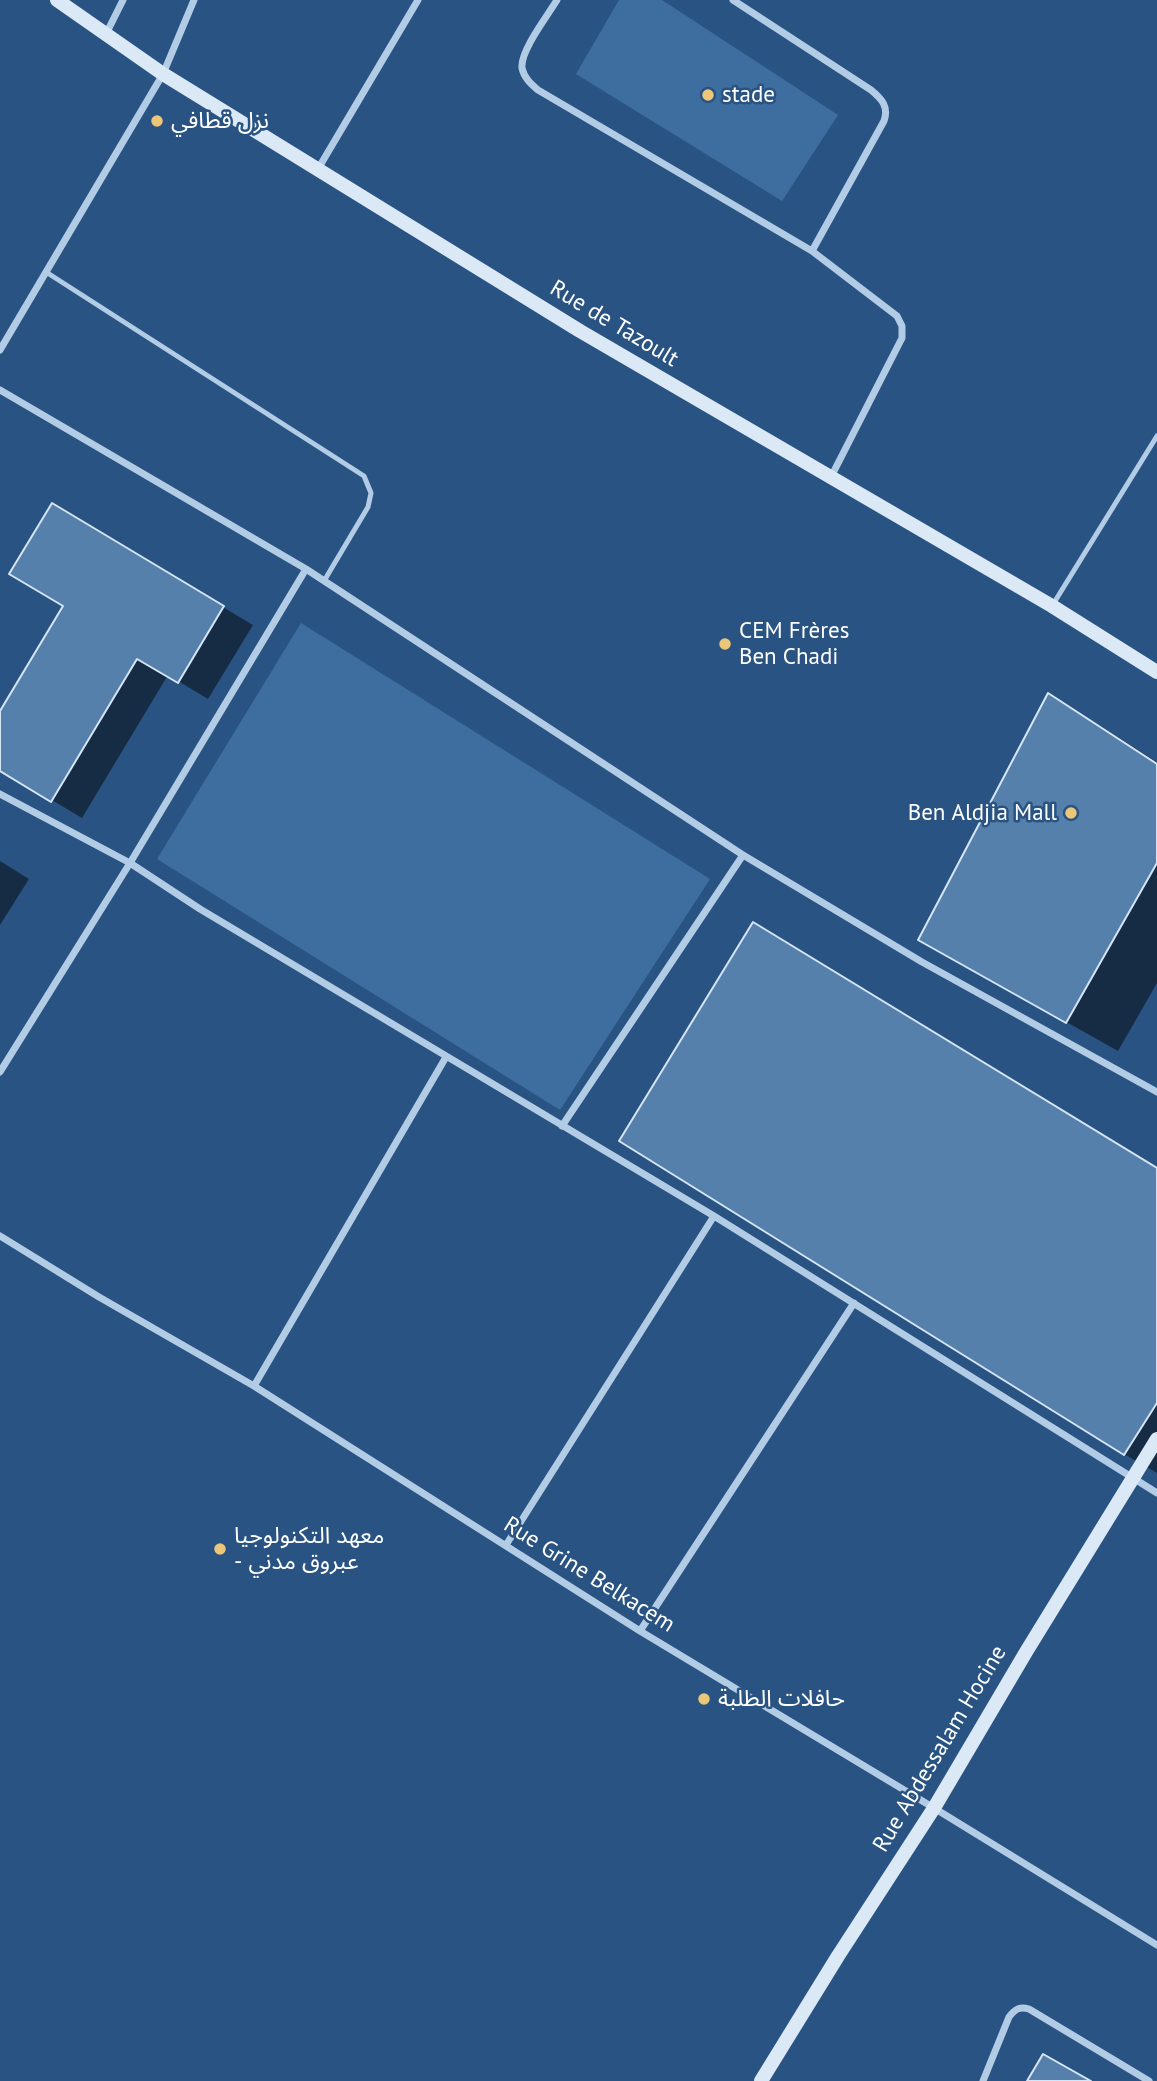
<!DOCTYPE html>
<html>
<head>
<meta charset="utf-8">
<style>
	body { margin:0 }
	canvas { display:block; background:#295382 }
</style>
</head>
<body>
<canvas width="1157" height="2081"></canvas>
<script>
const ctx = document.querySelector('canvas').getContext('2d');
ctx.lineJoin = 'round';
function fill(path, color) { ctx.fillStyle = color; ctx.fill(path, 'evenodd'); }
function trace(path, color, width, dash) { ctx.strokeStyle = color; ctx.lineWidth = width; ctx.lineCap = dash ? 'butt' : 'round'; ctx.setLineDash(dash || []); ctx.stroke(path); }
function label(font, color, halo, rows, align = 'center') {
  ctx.font = font + ' "PT Sans","Noto Sans Arabic",sans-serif'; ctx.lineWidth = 5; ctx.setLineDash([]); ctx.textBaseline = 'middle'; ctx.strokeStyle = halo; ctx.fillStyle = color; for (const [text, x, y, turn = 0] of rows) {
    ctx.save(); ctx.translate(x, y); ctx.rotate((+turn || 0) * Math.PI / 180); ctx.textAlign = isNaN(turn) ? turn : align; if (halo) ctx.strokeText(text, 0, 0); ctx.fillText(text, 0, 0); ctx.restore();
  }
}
const green = new Path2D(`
	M619 0H662L838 115 782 201 576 74Z
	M301 623 710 879 560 1110 157 859Z`);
const shadow = new Path2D(`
	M82 523 253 625 208 699 168 675 82 818 0 769V715L66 606Z
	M1048 696 1099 725 1157 762V983L1118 1051 972 969Z
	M0 861 29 879 0 925Z
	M1157 1168V1473L1124 1454Z`);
const building = new Path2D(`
	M52 503 224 606 178 683 137 659 51 802 0 771V711L63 606 9 574Z
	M1048 693 1157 764V863L1066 1023 918 940Z
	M753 922 1157 1168V1403L1124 1455 619 1141Z
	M1043 2054 1091 2081H1027Z`);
const lane = new Path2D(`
	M46 272 364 476 371 493 368 507 324 581
	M1052 606 1157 436`);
const street = new Path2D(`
	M557 0C548 15 520 51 522 68 524 78 531 84 538 90L812 251 897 316 902 326V338L831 477
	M733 0 871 90C882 99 889 107 884 121L812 251
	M106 34 123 0
	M318 169 418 0
	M0 350 163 74 194 0
	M0 390 306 569 743 855 922 962 1157 1092
	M0 794 130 863 200 909 714 1216 1157 1493
	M0 1072 130 863 306 569
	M562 1126 743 855
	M0 1236 99 1297 254 1386 640 1631 934 1808 1157 1945
	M254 1386 446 1057
	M506 1545 714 1216
	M640 1631 854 1303
	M983 2081 1009 2017C1015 2009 1020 2006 1029 2009L1149 2081`);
const secondary = new Path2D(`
	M57 0 163 74 580 331 1052 606 1157 672
	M761 2081 838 1956 934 1808 1026 1652 1157 1439`);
const markers = [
	[708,95,7,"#edc779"],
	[157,121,7,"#edc779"],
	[725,644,7,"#edc779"],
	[1071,813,7,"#edc779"],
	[220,1549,7,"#edc779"],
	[704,1699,7,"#edc779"]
];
const poiNames = [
	["stade",722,95],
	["نزل قطافي",171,121],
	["CEM Frères",739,631],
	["Ben Chadi",739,657],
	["Ben Aldjia Mall",1057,813,"right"],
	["معهد التكنولوجيا",234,1536],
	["- عبروق مدني",234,1562],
	["حافلات الطلبة",718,1699]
];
const streetNames = [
	["Rue de Tazoult",614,324,31],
	["Rue Grine Belkacem",589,1575,32],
	["Rue Abdessalam Hocine",940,1749,-59]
];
fill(green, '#3e6e9f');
fill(shadow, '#0007');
fill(building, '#5680ac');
trace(building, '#d5e5f5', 2);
trace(lane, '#b2cce6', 5);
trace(street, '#b2cce6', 7);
trace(secondary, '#dbe8f6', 14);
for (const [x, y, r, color] of markers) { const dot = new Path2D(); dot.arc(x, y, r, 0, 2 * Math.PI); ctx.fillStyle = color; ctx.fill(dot); trace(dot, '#295382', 2.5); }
label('23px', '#fff', '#295382', poiNames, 'left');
label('23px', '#fff', '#295382', streetNames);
</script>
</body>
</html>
